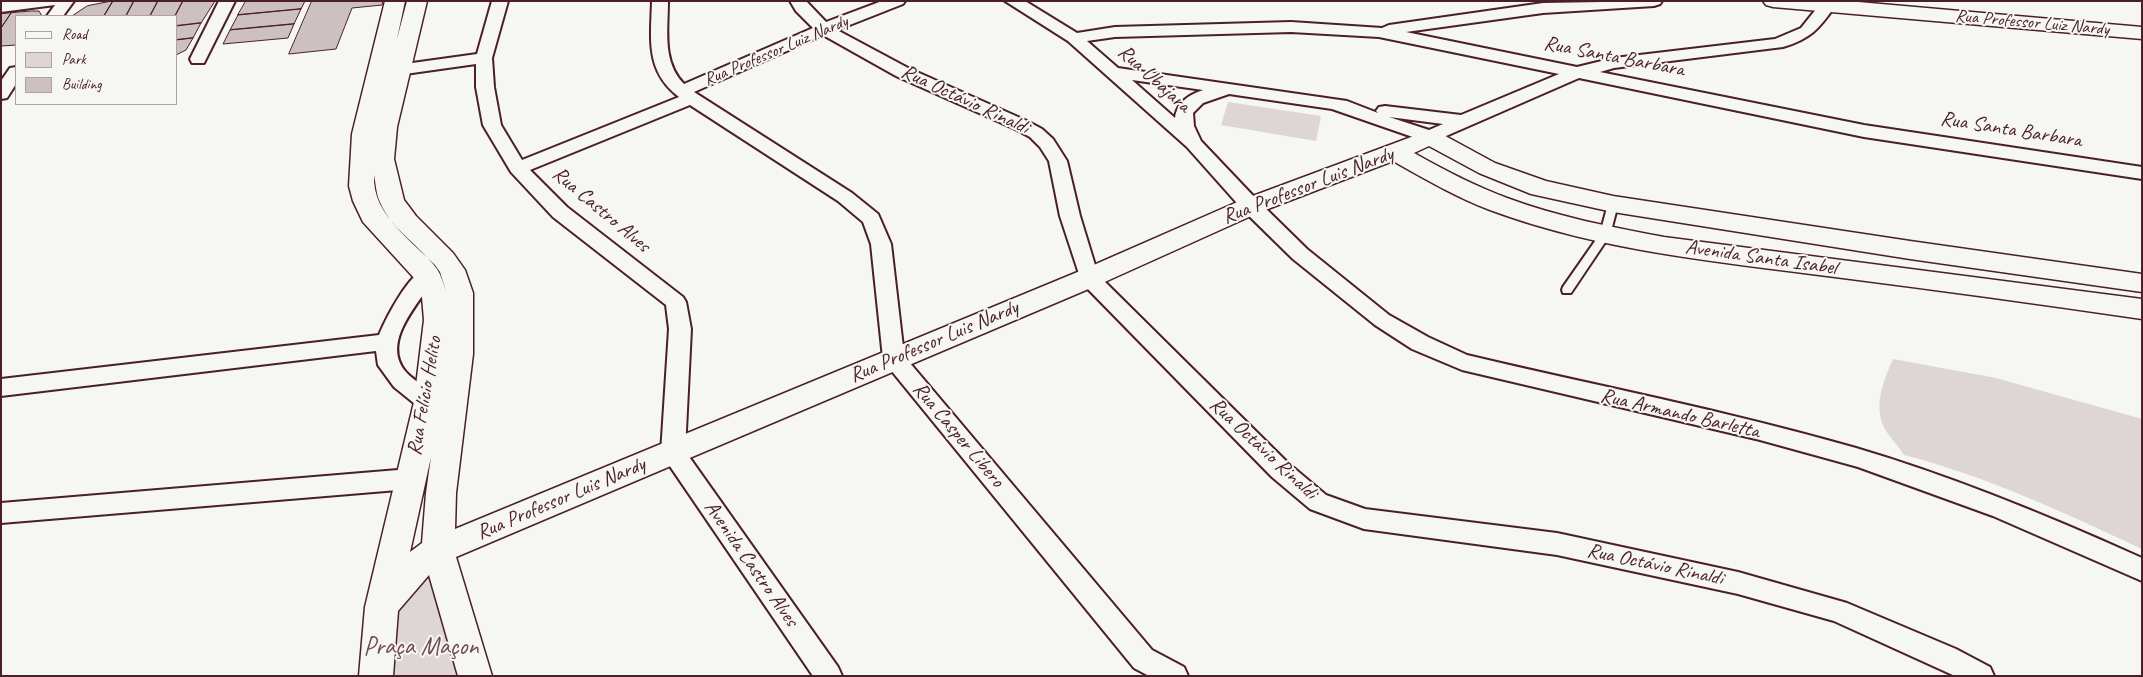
<!DOCTYPE html>
<html>
<head>
<meta charset="utf-8">
<style>
	body { margin:0 }
	#map { position:relative; width:2143px; height:677px; overflow:hidden; background:#f6f6f2; font-family:Caveat,sans-serif }
	canvas { display:block }
	.frame { position:absolute; inset:0; border:2px solid #4a1f2b; pointer-events:none }
	.legend { position:absolute; left:15px; top:15px; width:162px; height:90px; box-sizing:border-box; background:#f6f6f2; border:1px solid #b1a0a2; margin:0; padding:6px 9px; list-style:none; font-size:15px; color:#4a1f2b }
	.legend li { display:flex; align-items:center; gap:10px; height:25px }
	.legend b { width:25px; border:1px solid #b1a0a2 }
</style>
</head>
<body>
<div id="map">
<canvas width="2143" height="677"></canvas>
<div class="frame"></div>
<ul class="legend">
<li><b style="height:6px;background:#f6f6f2"></b>Road</li>
<li><b style="height:14px;background:#ddd6d5"></b>Park</li>
<li><b style="height:14px;background:#ccc1c0"></b>Building</li>
</ul>
</div>
<script>
const ctx = document.querySelector('canvas').getContext('2d');
ctx.lineJoin = 'round';
function fill(path, color) { ctx.fillStyle = color; ctx.fill(path, 'evenodd'); }
function trace(path, color, width, dash) { ctx.strokeStyle = color; ctx.lineWidth = width; ctx.lineCap = dash ? 'butt' : 'round'; ctx.setLineDash(dash || []); ctx.stroke(path); }
function label(font, color, halo, rows, align = 'center') {
  ctx.font = font + ' Caveat,sans-serif'; ctx.lineWidth = 4; ctx.setLineDash([]); ctx.textBaseline = 'middle'; ctx.strokeStyle = halo; ctx.fillStyle = color; for (const [text, x, y, turn = 0] of rows) {
    ctx.save(); ctx.translate(x, y); ctx.rotate((+turn || 0) * Math.PI / 180); ctx.textAlign = isNaN(turn) ? turn : align; if (halo) ctx.strokeText(text, 0, 0); ctx.fillText(text, 0, 0); ctx.restore();
  }
}
const green = new Path2D(`
	M1228 102 1321 116 1316 141 1221 125Z
	M1893 359 1996 378 2142 419V549C2065 513 1986 476 1904 455 1898 445 1886 434 1882 423 1875 400 1884 380 1893 359Z
	M428 574 457 676H391L397 608Z`);
const building = new Path2D(`
	M113 1 104 16H72L87 6Z
	M113 1H134L126 16H104Z
	M134 1H158L150 16H126Z
	M158 1H183L175 16H150Z
	M183 1H215L201 23 176 26 175 16Z
	M246 1H305L301 9 238 15Z
	M312 1H383L382 5 352 8 336 49 289 54Z
	M301 9 294 24 230 30 238 15Z
	M31 11H39L42 16H16V45L1 46V28L11 13Z
	M11 13 1 28V14Z
	M201 23 193 38 176 40V26Z
	M294 24 288 38 223 44 230 30Z
	M193 38 186 50 176 55V40Z`);
const service = new Path2D(`
	M1613 201 1618 204 1610 235 1571 293H1563L1562 290 1563 287 1600 234 1608 204Z`);
const minor = new Path2D(`
	M9 1H74L63 16H47L55 5 1 12V2Z
	M219 1H235L204 63H192L190 59Z
	M492 1H508L492 58 494 87 501 125 522 160 679 97C645 71 651 39 652 1H668C668 30 662 62 684 84L813 28 796 11 790 1H806L826 22 882 1H905L903 4 837 30 908 68 1027 121 1042 129 1053 139 1067 161 1080 216 1098 275 1288 463 1326 495 1365 509 1557 533 1738 572 1847 603 1956 649 1990 667 1994 676H1955L1834 621 1738 594 1557 555 1364 529 1310 509 1272 477 1082 283 1060 216 1049 161 1040 147 1030 137 1015 129 896 76 823 35 694 92 852 193 878 214 891 244 904 356 1152 650 1184 667 1188 676H1149L1134 668 886 364 883 358 871 244 863 222 838 201 690 105 530 170 567 207 683 297 686 302 691 329 685 451 838 667 842 676H813L661 453 669 329 666 305 553 217 511 172 483 125 476 87V64L398 75 392 74 390 70 392 66 398 65 477 54Z
	M1005 1H1025L1077 33 1115 27 1291 22 1382 28 1389 25 1543 3 1662 1 1660 4 1654 6 1543 13 1406 32 1577 67 1614 58 1775 39 1801 28 1821 3H1833L1835 6C1819 29 1810 39 1783 47L1614 68 1600 72 1864 125 2142 167V179L1864 137 1579 78 1430 143 1332 109 1229 94 1203 103 1193 113 1194 126 1201 141 1258 201 1307 249 1389 315 1428 337 1467 355C1597 386 1728 411 1856 448 1954 477 2049 516 2142 558V581L1993 516 1858 467 1760 440 1462 370 1412 349 1375 325 1293 259 1244 211 1187 147 1068 41ZM1291 32 1379 37 1559 74 1461 115 1385 106 1379 107 1376 111 1378 113 1347 101 1118 68 1087 41 1115 37ZM1132 80 1203 90C1189 95 1177 102 1175 118ZM1389 117 1443 124 1429 130Z
	M16 67V84L7 98 1 99V81L10 68Z
	M427 268 434 270 437 275C422 300 380 340 405 371 415 383 432 388 439 402L436 408 428 411 420 408 394 387 378 365 376 351 1 396V379L379 335C386 318 409 273 427 268Z
	M410 469 418 472 422 479 418 486 410 489 1 523V503Z`);
const tertiary = new Path2D(`
	M1763 1H1847L2142 27V39L1773 7 1766 5Z`);
const secondary = new Path2D(`
	M385 1H405L397 39 407 1H427L397 127 394 159 404 200 416 216 453 253 465 270 473 293V354L456 493 455 529 1080 271 1242 200 1430 130 1438 132 1495 163 1546 181 1613 196 1910 241 2142 274V292L1910 259 1613 212 1531 194 1479 173 1429 146 1414 153C1444 170 1475 186 1507 198 1558 217 1611 227 1664 237L2142 299V319C2040 304 1937 290 1835 277 1719 262 1600 251 1490 210 1456 197 1425 179 1393 161L1260 212 1098 285 456 557 492 676H458L429 575 398 611 393 676H359L365 607 414 402 424 320 422 297 415 279 363 222 353 201 349 186 352 134ZM374 175C376 184 376 194 380 202 389 225 418 248 435 265L440 272 446 291C443 283 441 275 437 269 414 238 372 218 374 175ZM431 457 426 493 422 543 410 552Z`);
const farStreetnames = [
	["Rua Professor Luiz Nardy",2032,23,5],
	["Rua Professor Luiz Nardy",776,51,-23]
];
const streetNames = [
	["Rua Santa Barbara",1614,57,11],
	["Rua Ubajara",1154,79,42],
	["Rua Octávio Rinaldi",965,100,25],
	["Rua Santa Barbara",2011,130,9],
	["Rua Professor Luis Nardy",1308,186,-21],
	["Rua Castro Alves",601,210,40],
	["Avenida Santa Isabel",1761,258,8],
	["Rua Professor Luis Nardy",934,342,-23],
	["Rua Felício Helito",425,396,-80],
	["Rua Armando Barletta",1680,414,13],
	["Rua Casper Libero",958,435,50],
	["Rua Octávio Rinaldi",1263,449,43],
	["Rua Professor Luis Nardy",561,499,-23],
	["Avenida Castro Alves",751,564,55],
	["Rua Octávio Rinaldi",1655,565,12]
];
const nearParknames = [
	["Praça Maçon",421,647]
];
fill(green, '#ddd6d5');
fill(building, '#ccc1c0');
trace(building, '#4a1f2b', 1);
trace(service, '#4a1f2b', 4);
trace(minor, '#4a1f2b', 4);
trace(tertiary, '#4a1f2b', 3);
trace(secondary, '#4a1f2b', 3);
fill(service, '#f6f6f2');
fill(minor, '#f6f6f2');
fill(tertiary, '#f6f6f2');
fill(secondary, '#f6f6f2');
label('18px', '#4a1f2b', '#f6f6f2', farStreetnames);
label('21px', '#4a1f2b', '#f6f6f2', streetNames);
label('25px', '#6f4d56', '#f6f6f2', nearParknames);
</script>
</body>
</html>
